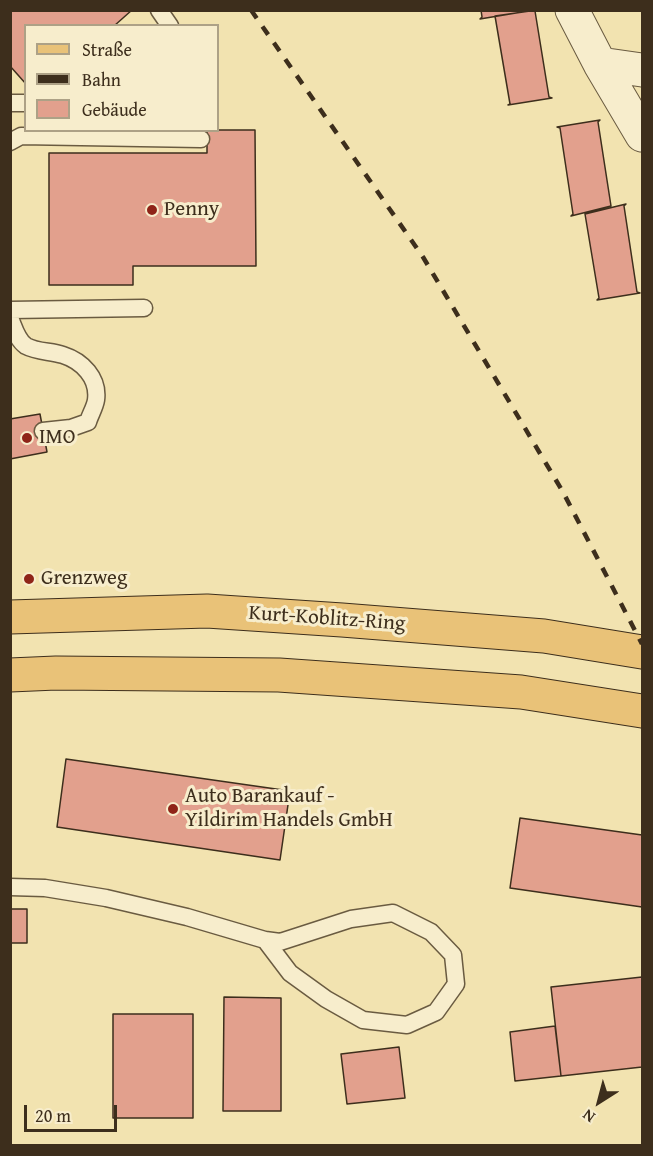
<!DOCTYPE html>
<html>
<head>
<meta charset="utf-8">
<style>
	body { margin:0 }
	#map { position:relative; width:653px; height:1156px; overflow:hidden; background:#f2e3b0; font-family:"Gentium Book Plus",serif }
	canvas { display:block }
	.frame { position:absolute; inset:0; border:12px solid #3d2e1c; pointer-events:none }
	.legend { position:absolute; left:24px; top:24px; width:195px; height:108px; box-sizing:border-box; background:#f7edcc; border:2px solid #ada186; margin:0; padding:8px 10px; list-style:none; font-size:18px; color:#3d2e1c }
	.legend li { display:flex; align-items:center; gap:12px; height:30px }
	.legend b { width:30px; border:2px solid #ada186 }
	.north { position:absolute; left:569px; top:1072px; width:60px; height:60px; -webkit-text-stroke:4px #f7edcc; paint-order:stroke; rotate:216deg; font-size:16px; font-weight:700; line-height:24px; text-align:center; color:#3d2e1c }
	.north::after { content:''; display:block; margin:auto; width:21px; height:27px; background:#3d2e1c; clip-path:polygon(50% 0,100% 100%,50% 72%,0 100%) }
	.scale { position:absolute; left:24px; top:1105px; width:93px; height:27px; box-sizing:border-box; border:3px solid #3d2e1c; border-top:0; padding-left:8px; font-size:18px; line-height:21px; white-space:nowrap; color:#3d2e1c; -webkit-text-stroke:4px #f7edcc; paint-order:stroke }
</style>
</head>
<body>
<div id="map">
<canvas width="653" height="1156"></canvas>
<div class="frame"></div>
<ul class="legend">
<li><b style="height:8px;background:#e9c278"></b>Straße</li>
<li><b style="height:8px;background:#3d2e1c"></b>Bahn</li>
<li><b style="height:16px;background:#e2a08d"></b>Gebäude</li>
</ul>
<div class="north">N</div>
<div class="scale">20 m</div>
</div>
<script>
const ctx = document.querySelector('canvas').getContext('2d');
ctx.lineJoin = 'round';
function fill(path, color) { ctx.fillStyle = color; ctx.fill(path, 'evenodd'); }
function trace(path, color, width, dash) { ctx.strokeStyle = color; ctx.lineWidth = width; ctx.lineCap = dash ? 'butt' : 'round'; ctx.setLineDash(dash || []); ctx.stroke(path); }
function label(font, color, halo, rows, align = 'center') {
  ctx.font = font + ' "Gentium Book Plus",serif'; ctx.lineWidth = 6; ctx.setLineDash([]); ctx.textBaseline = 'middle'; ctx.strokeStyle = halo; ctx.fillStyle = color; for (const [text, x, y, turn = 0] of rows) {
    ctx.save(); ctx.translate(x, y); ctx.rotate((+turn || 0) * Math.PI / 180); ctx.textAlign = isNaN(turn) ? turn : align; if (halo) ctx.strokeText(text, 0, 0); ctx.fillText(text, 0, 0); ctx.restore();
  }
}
const building = new Path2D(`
	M10 10H132L114 26H26V84L10 66Z
	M481 10H522V12L480 19 482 17Z
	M537 10 535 11 549 97 552 98 508 105 510 104 495 16Z
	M600 120 598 122 611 206 571 216 573 214 560 128 557 127Z
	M207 130H255L256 266H133V285H49V153H207Z
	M626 204 624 206 637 292 640 293 597 300 599 298 585 214Z
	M40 414 47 452 10 459V419Z
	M66 759 290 791 280 860 57 827Z
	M520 818 642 835V907L510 888Z
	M10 909H27V943H10Z
	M642 977V1067L561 1076 551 987Z
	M224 997 281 998V1111H223Z
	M113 1014H193V1118H113Z
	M555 1026 561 1076 515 1081 510 1032Z
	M399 1047 405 1098 347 1104 341 1054Z`);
const service = new Path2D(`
	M159 10 170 26
	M10 103H26
	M10 142 21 136 201 139
	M10 310 144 308
	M10 318C14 327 17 340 26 346 37 352 51 351 63 355 82 361 99 378 96 400 95 407 90 415 88 422L71 428 43 431
	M10 887 45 888 106 898 187 917 265 940 280 942 351 919 393 913 431 932 453 955 456 984 436 1012 407 1025 363 1020 326 999 290 973 265 940`);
const minor = new Path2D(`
	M572 10 600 64 642 135
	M600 64 642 70`);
const primary = new Path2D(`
	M10 617 207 611 342 620 544 636 642 652
	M10 675 56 673 279 675 521 692 642 711`);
const rail = new Path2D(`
	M251 10 423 257 563 492 642 644`);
const markers = [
	[152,210,6,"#8f2418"],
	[27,438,6,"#8f2418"],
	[29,579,6,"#8f2418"],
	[173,809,6,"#8f2418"]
];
const poiNames = [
	["Penny",164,210],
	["IMO",39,438],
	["Grenzweg",41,579],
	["Auto Barankauf -",185,797],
	["Yildirim Handels GmbH",185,821]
];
const streetNames = [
	["Kurt-Koblitz-Ring",327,619,4]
];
fill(building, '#e2a08d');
trace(building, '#3d2e1c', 1.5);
trace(service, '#6a5b41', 19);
trace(minor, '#6a5b41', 35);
trace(primary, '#3d2e1c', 35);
trace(service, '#f7edcc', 16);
trace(minor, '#f7edcc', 33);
trace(primary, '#e9c278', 33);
trace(rail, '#3d2e1c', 4.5, [10, 10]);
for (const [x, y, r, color] of markers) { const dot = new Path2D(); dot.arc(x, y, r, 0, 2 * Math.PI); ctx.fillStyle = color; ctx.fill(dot); trace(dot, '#f7edcc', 2); }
label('21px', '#3d2e1c', '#f7edcc', poiNames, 'left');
label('21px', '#3d2e1c', '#f7edcc', streetNames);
</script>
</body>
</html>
